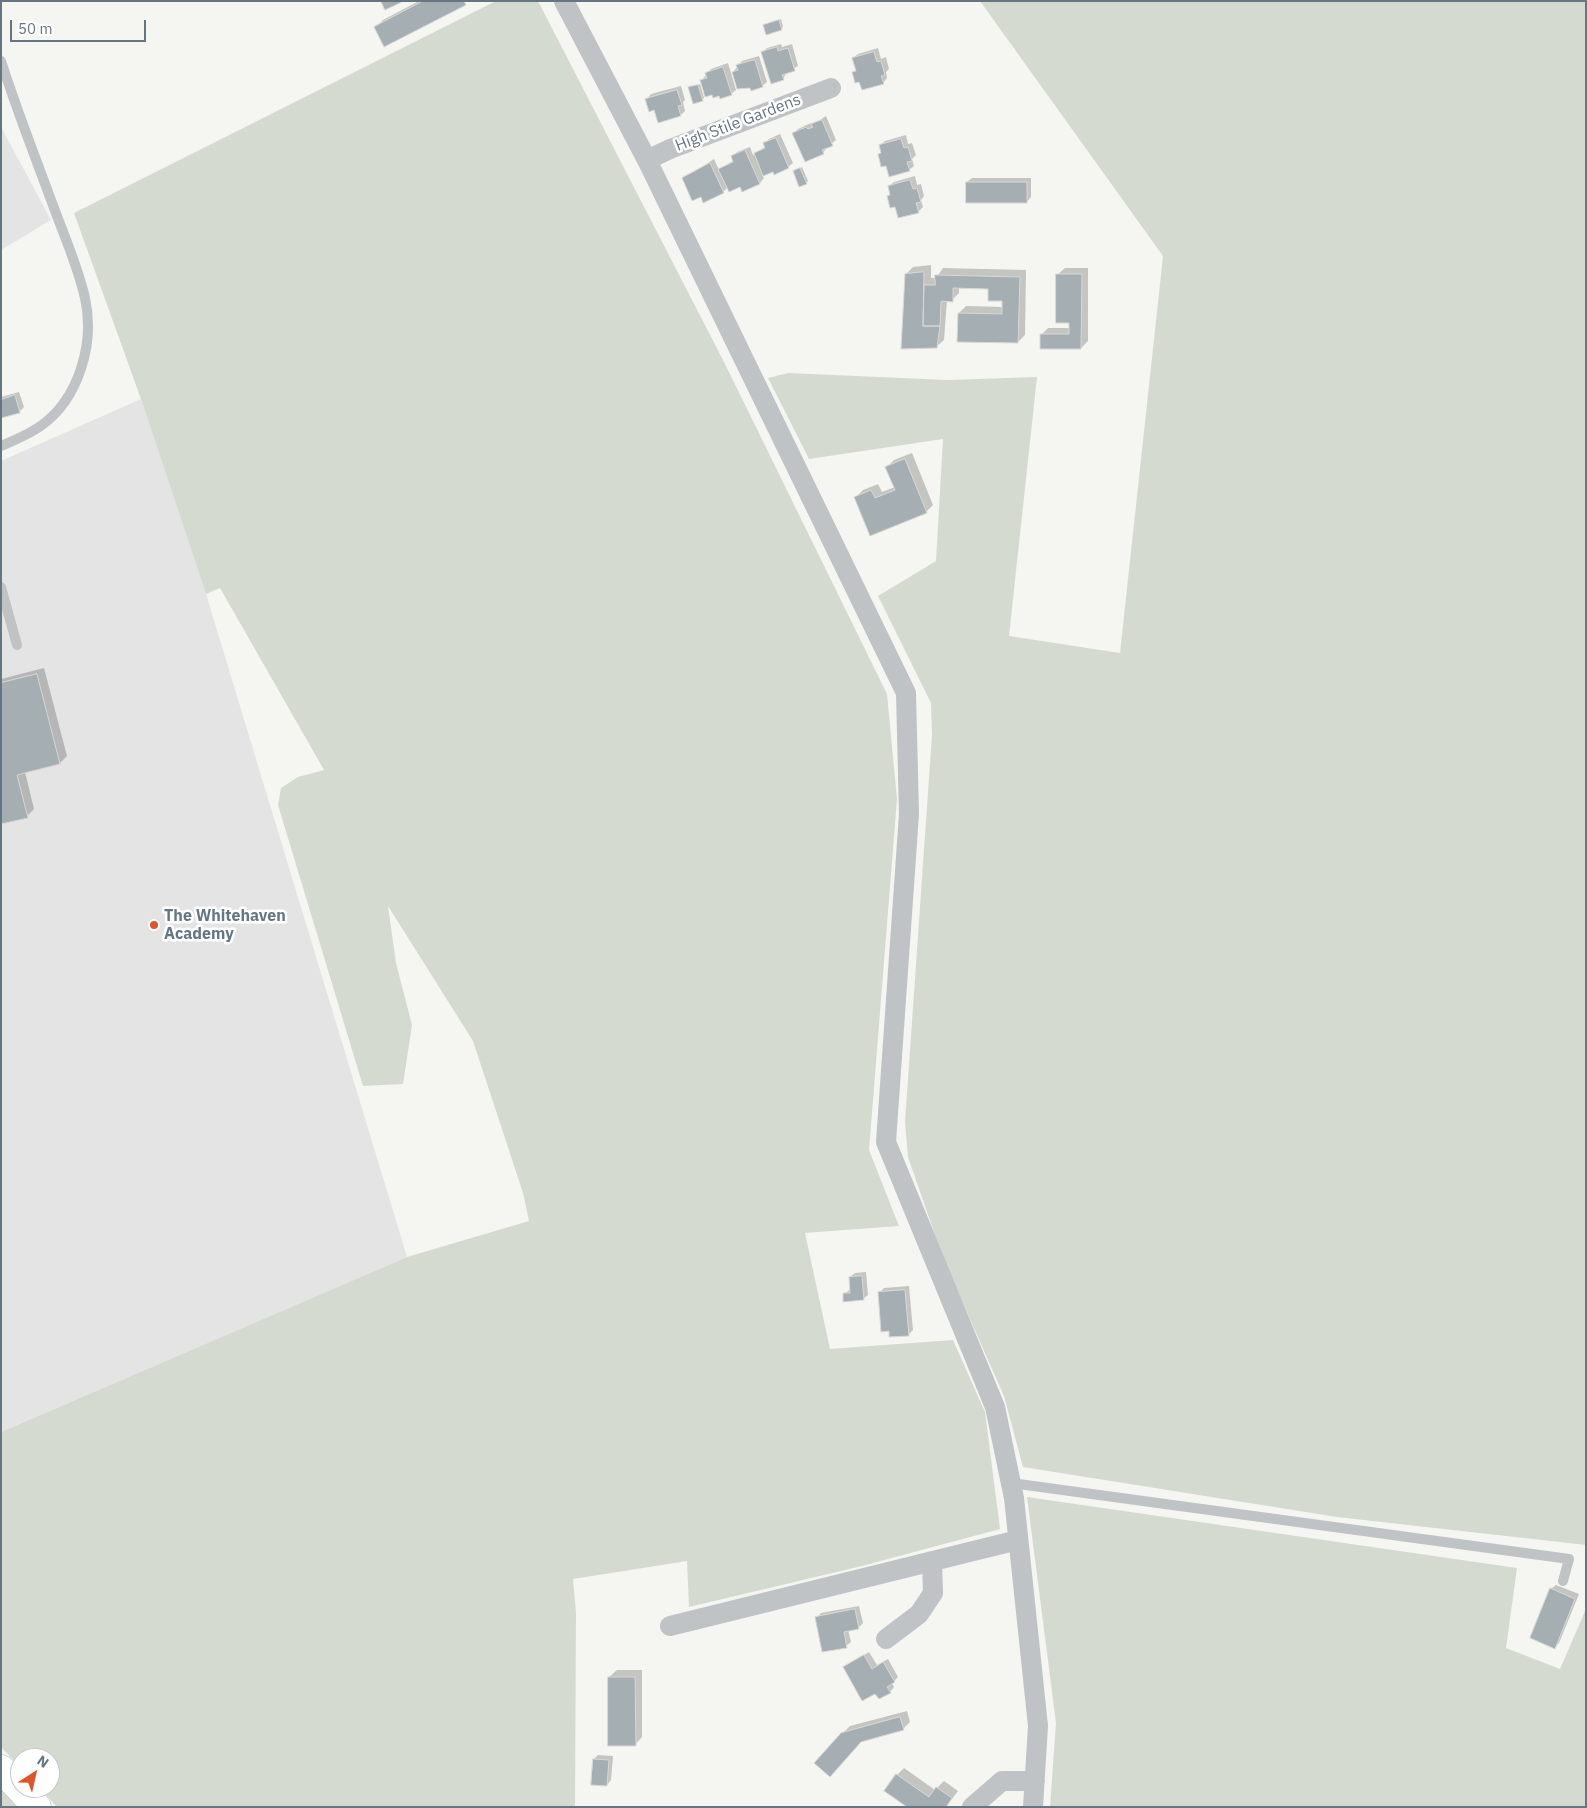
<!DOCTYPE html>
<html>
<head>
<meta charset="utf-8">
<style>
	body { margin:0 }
	#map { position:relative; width:1587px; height:1808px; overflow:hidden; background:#f5f5f2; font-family:"IBM Plex Sans",sans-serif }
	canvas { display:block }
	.frame { position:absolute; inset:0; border:2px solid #657582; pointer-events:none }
	.north { position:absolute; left:10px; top:1748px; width:50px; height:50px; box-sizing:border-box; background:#fff; border:1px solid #c1c8cd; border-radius:50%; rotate:35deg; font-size:14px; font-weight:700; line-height:20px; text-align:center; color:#657582 }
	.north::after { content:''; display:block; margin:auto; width:18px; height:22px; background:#dd552a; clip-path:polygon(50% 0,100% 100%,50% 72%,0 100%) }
	.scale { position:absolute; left:10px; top:20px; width:136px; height:22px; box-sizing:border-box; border:2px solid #657582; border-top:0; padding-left:6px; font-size:15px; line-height:18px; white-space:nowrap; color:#657582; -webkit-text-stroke:4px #fff; paint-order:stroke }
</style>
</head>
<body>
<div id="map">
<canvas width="1587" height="1808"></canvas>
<div class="frame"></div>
<div class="north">N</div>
<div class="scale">50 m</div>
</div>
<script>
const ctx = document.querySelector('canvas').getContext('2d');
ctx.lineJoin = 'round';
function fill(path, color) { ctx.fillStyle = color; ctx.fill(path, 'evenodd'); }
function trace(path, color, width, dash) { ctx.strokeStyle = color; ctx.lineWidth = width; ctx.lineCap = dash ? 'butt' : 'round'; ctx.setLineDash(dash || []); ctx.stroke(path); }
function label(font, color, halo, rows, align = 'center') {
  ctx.font = font + ' "IBM Plex Sans",sans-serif'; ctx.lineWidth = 5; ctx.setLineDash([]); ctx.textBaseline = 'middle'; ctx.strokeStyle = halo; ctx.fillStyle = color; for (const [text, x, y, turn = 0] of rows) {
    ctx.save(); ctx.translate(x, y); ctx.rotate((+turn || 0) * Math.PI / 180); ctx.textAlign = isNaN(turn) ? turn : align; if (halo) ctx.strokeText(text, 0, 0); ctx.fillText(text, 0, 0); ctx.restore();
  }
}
const built = new Path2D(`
	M1 127 51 220 1 250Z
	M141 399 206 594 407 1257 1 1432V461Z`);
const green = new Path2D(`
	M496 1H538L724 362 887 694 897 799 869 1150 899 1226 805 1233 830 1349 953 1340 985 1412 1000 1529 862 1566 689 1607 687 1561 573 1579 576 1613 575 1807H57L40 1788H50V1758H20V1767L1 1747V1432L407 1257 529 1221 523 1193 473 1041 388 906 396 963 412 1025 403 1084 363 1086 278 805 281 788 298 777 324 770 220 588 206 594 141 399 74 213Z
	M980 1H1586V1545L1337 1517 1023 1467 1004 1396 943 1258 908 1157 905 1122 932 735 931 703 878 596 936 561 943 439 809 459 768 378 788 373 947 380 1037 377 1009 636 1120 653 1163 256Z
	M1027 1497 1517 1568 1506 1648 1560 1669 1586 1609V1807H1050L1056 1723Z
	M1 1789 17 1807H1Z`);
const shadow = new Path2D(`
	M419 1H468L376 27 383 20Z
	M781 19 783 27 781 29 764 25Z
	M781 44 782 47 792 44 798 66 787 72 783 79 763 52 767 48Z
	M878 48 881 59 886 57 889 69 886 72 887 78 883 83 860 80 853 72 856 70 853 58 858 54Z
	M759 56 767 82 762 86 733 72 742 61Z
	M728 63 736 90 731 94 702 80 711 69Z
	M700 84 704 98 702 100 689 88Z
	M681 86 685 100 683 102 685 111 681 115 655 109 647 99 651 94Z
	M826 116 836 140 827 147 823 153 794 133 798 129 811 123 812 125Z
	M780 134 793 163 788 167 762 175 764 178 760 183 743 190 740 186 728 187 723 192 701 196 684 179 714 159 719 170 734 160 732 157 737 152 750 147 753 155 766 146 765 144 769 139Z
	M906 135 908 144 912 143 916 155 912 159 914 166 909 170 886 164 880 145 885 141Z
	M802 167 808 181 806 183 794 171Z
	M915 176 917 185 921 184 924 196 921 200 923 207 918 212 896 205 888 196 891 193 889 186 894 182Z
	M972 178H1031V197L1027 202 967 182Z
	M931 265V278H936L943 268 1026 270 1025 335 1018 342 959 313 966 306 1003 307V300L989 288 959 287V293L952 300H947L944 340 936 347 902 348 906 274 913 267Z
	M1065 268H1088V341L1081 348 1041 335 1048 328H1071L1057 275Z
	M19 392 24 407 19 412 1 417V397Z
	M912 453 933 505 926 512 856 497 863 490 878 484 882 492 895 487 887 467 894 460Z
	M44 668 67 756 60 763 25 772 34 809 27 816 1 823V679Z
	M866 1272 868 1295 863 1299 844 1294 851 1289 850 1277 855 1273Z
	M909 1286 913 1330 908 1335 879 1293 884 1288Z
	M1556 1585 1579 1594 1559 1643 1555 1647 1551 1589Z
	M859 1606 863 1623 858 1628 848 1630 851 1642 846 1646 817 1618 821 1613Z
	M869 1652 877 1665 888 1659 898 1677 892 1683 894 1687 890 1692 844 1668Z
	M617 1670H642V1737L635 1745 609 1677Z
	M907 1711 910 1722 903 1729 842 1734 850 1726Z
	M598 1755 613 1756 611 1780 607 1785 594 1759Z
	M904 1768 935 1790 944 1781 958 1791 946 1807H909L897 1775Z`);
const building = new Path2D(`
	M381 1H404L385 10Z
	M423 1H464L466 5 384 47 374 27Z
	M779 20 782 30 766 35 763 25Z
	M777 47 778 51 788 48 795 71 782 75 784 80 771 84 761 52Z
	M874 52 877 62 881 61 885 75 881 76 884 84 862 90 859 82 855 83 852 72 856 71 852 58Z
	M755 60 763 87 751 91 750 88 737 89 732 72 738 70 736 65Z
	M723 67 732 95 720 99 719 96 713 98 712 95 705 97 700 80 707 78 705 73Z
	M698 85 703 101 693 104 688 87Z
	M677 90 682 105 678 106 681 116 658 123 654 110 649 112 645 99Z
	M822 120 833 146 822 150 824 154 805 162 792 133 806 127 808 129 813 127 811 124Z
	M776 138 789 168 774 175 773 172 763 176 754 153 765 148 763 143Z
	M901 139 904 148 908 147 912 161 907 162 910 171 889 177 886 166 881 167 878 154 881 153 879 145Z
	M745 150 760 184 742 192 740 187 729 192 718 169 733 162 731 156Z
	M710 163 724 193 703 203 701 197 692 201 682 178Z
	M800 168 807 184 799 187 793 171Z
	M910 180 913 189 917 188 921 202 916 203 919 213 898 218 895 207 890 208 887 196 890 195 888 186Z
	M966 182H1027V203H966Z
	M924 272 923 326H940L937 348 901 349 905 274Z
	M1056 274H1082L1081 349H1040V334H1069V323H1056Z
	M935 275 1020 277 1018 343 957 342 958 313 1002 314V301H988V289L953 288V302L941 301 940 326H923L924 285H935Z
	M15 395 20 413 1 418V400Z
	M905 459 927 513 870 536 854 497 871 490 875 498 895 490 885 467Z
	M37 674 60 764 17 775 28 818 1 824V683Z
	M862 1276 864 1300 843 1302V1293H850L849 1277Z
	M905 1290 909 1336 889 1337V1331L881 1332 878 1292Z
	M1550 1588 1575 1599 1555 1649 1530 1638Z
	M855 1609 859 1629 844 1632 847 1648 822 1652 815 1617Z
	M864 1655 872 1669 883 1662 895 1682 887 1687 891 1693 879 1699 875 1694 862 1701 843 1667Z
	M608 1677H635L636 1746H608Z
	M900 1717 904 1730 861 1742 830 1777 814 1763 841 1733Z
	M593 1759 609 1760 607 1786 591 1785Z
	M896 1774 929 1797 936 1787 952 1798 946 1807H907L884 1791Z`);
const service = new Path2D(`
	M1 61C17 111 36 159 54 208 65 238 78 267 85 298 95 343 79 398 42 425 30 434 15 440 1 446
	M1 587 17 645
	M1011 1483 1569 1559 1563 1581`);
const minor = new Path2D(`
	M564 1 647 160 906 693 909 814 886 1142 995 1407 1014 1498 1038 1726 1033 1807
	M647 160 670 149 831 88
	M670 1626 1018 1540
	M886 1639 919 1614 933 1593 932 1561
	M972 1807 1002 1781H1035`);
const secondary = new Path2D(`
	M1 1769 37 1807`);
const markers = [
	[154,925,5,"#dd552a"]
];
const streetNames = [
	["High Stile Gardens",738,123,-21]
];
const poiNames = [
	["The Whitehaven",164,916],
	["Academy",164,934]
];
fill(built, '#e3e4e3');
fill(green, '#d5dad1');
fill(shadow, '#0003');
fill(building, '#a5aeb3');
trace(building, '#d7d7d5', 1);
trace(secondary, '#b1b6bb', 29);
trace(service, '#bfc3c6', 10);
trace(minor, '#bfc3c6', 20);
trace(secondary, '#fff', 28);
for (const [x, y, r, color] of markers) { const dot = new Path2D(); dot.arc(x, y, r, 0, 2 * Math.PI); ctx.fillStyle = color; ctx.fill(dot); trace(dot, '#fff', 2); }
label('16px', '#657582', '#fff', streetNames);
label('bold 16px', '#657582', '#fff', poiNames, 'left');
</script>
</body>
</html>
